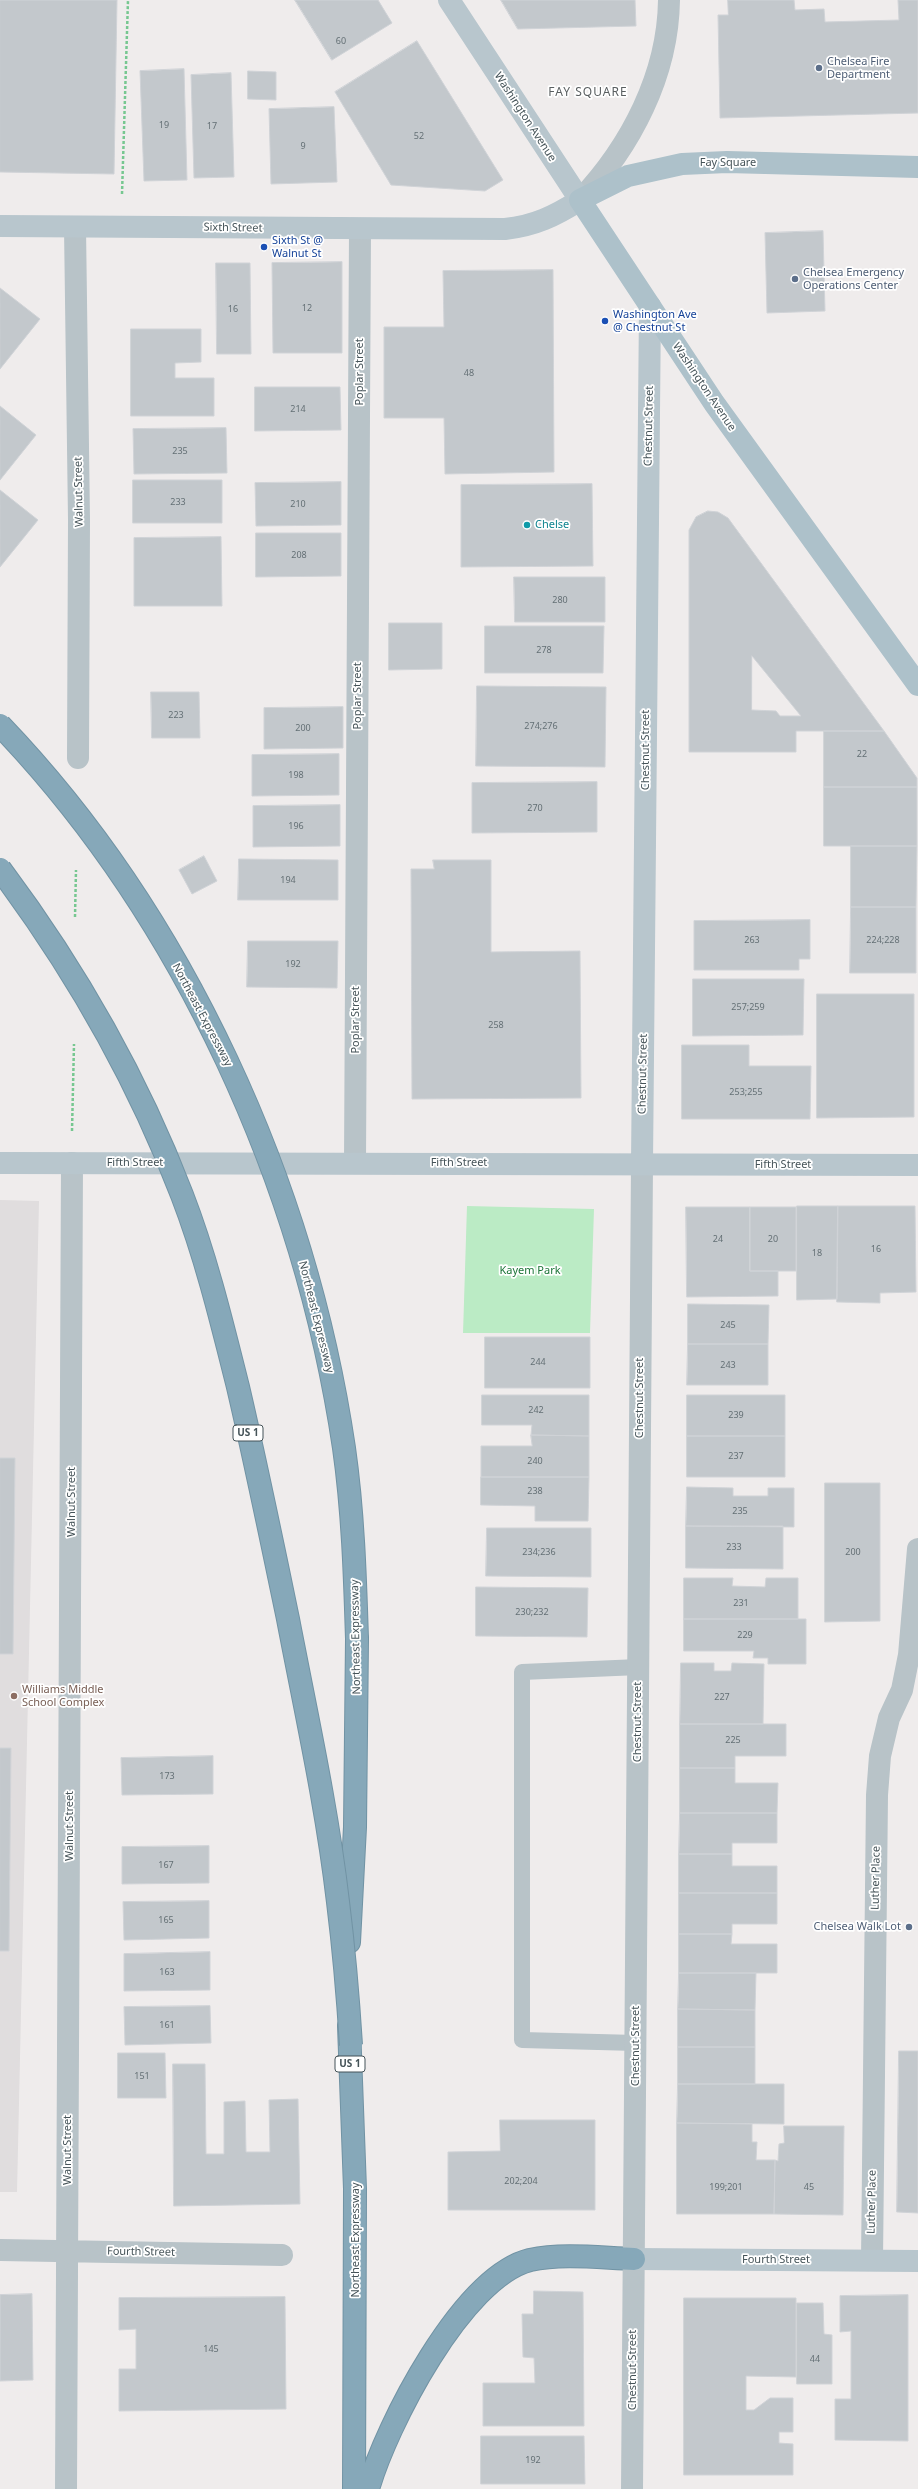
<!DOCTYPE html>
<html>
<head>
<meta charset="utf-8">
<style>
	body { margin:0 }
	canvas { display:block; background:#efecec }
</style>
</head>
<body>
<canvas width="918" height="2489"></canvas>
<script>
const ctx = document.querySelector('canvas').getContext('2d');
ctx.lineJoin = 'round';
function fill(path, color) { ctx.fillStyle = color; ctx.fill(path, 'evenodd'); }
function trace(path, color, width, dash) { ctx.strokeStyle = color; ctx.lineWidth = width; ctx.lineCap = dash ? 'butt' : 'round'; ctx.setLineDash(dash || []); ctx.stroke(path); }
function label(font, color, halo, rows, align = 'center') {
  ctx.font = font + ' "Noto Sans",sans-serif'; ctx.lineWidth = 3.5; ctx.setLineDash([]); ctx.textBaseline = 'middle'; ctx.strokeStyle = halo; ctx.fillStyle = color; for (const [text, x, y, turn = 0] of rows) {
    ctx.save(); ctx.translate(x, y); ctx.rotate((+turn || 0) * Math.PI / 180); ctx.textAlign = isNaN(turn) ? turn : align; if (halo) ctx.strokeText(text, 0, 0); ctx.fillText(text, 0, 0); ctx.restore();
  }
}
const education = new Path2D(`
	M0 1200 39 1201 17 2192H0Z`);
const green = new Path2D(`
	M467 1206 594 1209 590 1333H463Z`);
const building = new Path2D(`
	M0 0H117L114 174 0 172Z
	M295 0H378L392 23 332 60Z
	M501 0H635L636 26 518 29Z
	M728 0H794L795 10 824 9 825 22 899 20 898 0H918V113L720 118 718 15H728Z
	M417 41 503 180 485 191 391 185 335 92Z
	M184 69 187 180 144 181 140 71Z
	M248 71 276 72V100L248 99Z
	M231 73 234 177 194 178 191 75Z
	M334 107 337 182 271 184 269 109Z
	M823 231 825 311 767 313 765 233Z
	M342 262V353H273L272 263Z
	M216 263H250L251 354H217Z
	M553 270 554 472 445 474 444 418H384V327H444L443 271Z
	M0 288 40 319 0 369Z
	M131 329H201V362L175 363V378H214V416H131Z
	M255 387H340L341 430 255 431Z
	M0 406 36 435 0 480Z
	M226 428 227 473 134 474 133 429Z
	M133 480H222V523H133Z
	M341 482V525L256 526 255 483Z
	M592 484 593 566 461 567V485Z
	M0 490 38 520 0 567Z
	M708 511 718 512 728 518 884 731H796V752H689V530L696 517ZM752 656 801 716H780L776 711 752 710Z
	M256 533H341V576L256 577Z
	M221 537 222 606H134V538Z
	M514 577H605V622H515Z
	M389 623H442V669L389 670Z
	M485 626H604L603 673H485Z
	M477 686 606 687 605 767 476 766Z
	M151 692H199L200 738H152Z
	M343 707V748L264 749V708Z
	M824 731H884L917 778V787H824Z
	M339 754V795L252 796V755Z
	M597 782V832L472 833V783Z
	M824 787H917V846H824Z
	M340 805V846L253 847V806Z
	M851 846H917L916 907H851Z
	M204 856 217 881 192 894 179 870Z
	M239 859 338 860V900H238Z
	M433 860H491V952L580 951 581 1098 412 1099 411 869H434Z
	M851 907H916V973H850Z
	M810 920V959H799V970H694V921Z
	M248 941H338L337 988 247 987Z
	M693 979H804L803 1035 693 1036Z
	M817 994H914V1117L817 1118Z
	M682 1045H749V1066H811L810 1119H682Z
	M797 1206H838L837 1299 797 1300Z
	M838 1206H915L916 1292 880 1293V1303L837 1302Z
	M686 1207H750V1271H778V1296L687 1297Z
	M750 1207H796V1271H750Z
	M688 1304 769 1305 768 1344H688Z
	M485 1337H590V1388H485Z
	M688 1344H768V1385H687Z
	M482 1395H589V1436L531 1435 532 1425H482Z
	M687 1395H785V1436H687Z
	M531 1435 589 1436V1477H481V1446H532Z
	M687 1436H785V1477H687Z
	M0 1458H15L13 1654H0Z
	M481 1477H589L588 1521H535V1506L481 1505Z
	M825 1483H880V1621L825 1622Z
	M687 1487 733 1488V1496H768V1488H794V1527L686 1526Z
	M686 1526H783V1569L686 1568Z
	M487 1528H591V1577L486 1576Z
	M684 1578H733L732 1586 765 1587 766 1578H798V1619H684Z
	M476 1587 588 1588 587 1637 476 1636Z
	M684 1619H806V1664H768V1658H753L754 1651H684Z
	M681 1663H714V1671H731L732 1663 764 1664 763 1724H680Z
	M680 1724H786V1756H735V1768H680Z
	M0 1748H11L9 1951H0Z
	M213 1756V1794L122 1795 121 1758Z
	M680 1768H735V1783H778L777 1813H680Z
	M680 1813H777V1843H732V1854H679Z
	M209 1846V1883L122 1884V1847Z
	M679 1854H732V1866H777V1893H679Z
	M679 1893H777V1924H732V1934H679Z
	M209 1901V1938L124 1940 123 1902Z
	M679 1934H732L731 1944H777V1973H679Z
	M210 1952V1990L124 1991V1954Z
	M679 1973H756L755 2010 678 2009Z
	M210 2006 211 2043 125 2045 124 2007Z
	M678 2009 755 2010V2047H678Z
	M678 2047H755V2084H678Z
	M899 2051H918V2213L897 2212Z
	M118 2053H165L166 2098H118Z
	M173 2064H205L206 2154H224V2102L245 2101 246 2152H270L269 2100 298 2099 300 2204 174 2206Z
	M678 2084H784V2124L677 2123Z
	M500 2120H595V2210H448V2152L500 2151Z
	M677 2123 752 2124V2142H757L756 2160H775L774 2214H677Z
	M784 2126H844L843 2215 774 2214 775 2160 778 2161 779 2144 784 2143Z
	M534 2291 583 2292 584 2426H483V2383H535L534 2358 523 2357 522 2314H533Z
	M32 2294 33 2380 0 2381V2295Z
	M908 2295V2441L835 2440V2399H851V2331L840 2332V2296Z
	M285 2297 286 2409 119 2411V2369H136V2329L119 2330V2298Z
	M684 2298H796V2377L746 2376V2410H754L770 2398H793V2432H779V2443L793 2444V2475H684Z
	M797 2303H823L824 2334 832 2335V2384H797Z
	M481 2436H584L585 2484H481Z`);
const path = new Path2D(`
	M122 194 128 0
	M75 917 76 870
	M72 1131 74 1044`);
const lane = new Path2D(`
	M636 2043 522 2040V1672L639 1667`);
const street = new Path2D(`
	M580 200C631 146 668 75 669 0
	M75 227 79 520 78 758
	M355 1162 360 229
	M0 2250 282 2255
	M872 2260 877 1795 880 1756 889 1718 902 1690 909 1655 918 1549
	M66 2489 72 1163
	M632 2489 642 1164`);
const secondary = new Path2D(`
	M0 226 505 229C534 226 555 216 580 200L449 0
	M0 1163 918 1165
	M642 1164 650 306
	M634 2259 918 2261`);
const primary = new Path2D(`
	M918 167 727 162 682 164 628 176 580 200 714 403 918 685`);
const highway = new Path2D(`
	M349 1942 355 1827 357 1639
	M349 2026 355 2189 354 2489
	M368 2489C386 2426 462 2277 530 2260 563 2253 601 2258 634 2259`);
const highwayBridge = new Path2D(`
	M0 725C185 918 305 1185 344 1448 353 1511 355 1575 357 1639
	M0 869C74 968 138 1080 182 1195 206 1257 222 1323 238 1387 256 1464 272 1542 288 1619 306 1713 327 1807 338 1902 344 1950 348 1997 351 2045`);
const markers = [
	[819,68,4,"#5c6f8a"],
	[264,247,4,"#1a4fb4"],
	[795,279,4,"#5c6f8a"],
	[605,321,4,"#1a4fb4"],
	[527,525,4,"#0f9aa8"],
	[14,1696,4,"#8d6e63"],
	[909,1927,4,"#5c6f8a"]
];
const numberNames = [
	["60",341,41],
	["19",164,125],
	["17",212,126],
	["52",419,136],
	["9",303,146],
	["12",307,308],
	["16",233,309],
	["48",469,373],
	["214",298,409],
	["235",180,451],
	["233",178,502],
	["210",298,504],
	["208",299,555],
	["280",560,600],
	["278",544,650],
	["223",176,715],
	["274;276",541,726],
	["200",303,728],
	["22",862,754],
	["198",296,775],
	["270",535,808],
	["196",296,826],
	["194",288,880],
	["263",752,940],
	["224;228",883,940],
	["192",293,964],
	["257;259",748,1007],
	["258",496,1025],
	["253;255",746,1092],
	["24",718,1239],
	["20",773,1239],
	["16",876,1249],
	["18",817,1253],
	["245",728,1325],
	["244",538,1362],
	["243",728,1365],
	["242",536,1410],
	["239",736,1415],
	["237",736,1456],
	["240",535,1461],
	["238",535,1491],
	["235",740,1511],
	["233",734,1547],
	["234;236",539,1552],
	["200",853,1552],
	["231",741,1603],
	["230;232",532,1612],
	["229",745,1635],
	["227",722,1697],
	["225",733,1740],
	["173",167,1776],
	["167",166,1865],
	["165",166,1920],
	["163",167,1972],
	["161",167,2025],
	["151",142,2076],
	["202;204",521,2181],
	["199;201",726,2187],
	["45",809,2187],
	["145",211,2349],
	["44",815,2359],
	["192",533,2460]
];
const shields = [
	[248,1433,30],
	[350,2064,30]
];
const shieldNames = [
	["US 1",248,1433],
	["US 1",350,2064]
];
const serviceNames = [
	["Chelsea Fire",827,62],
	["Department",827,75],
	["Chelsea Emergency",803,273],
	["Operations Center",803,286],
	["Chelsea Walk Lot",901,1927,"right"]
];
const streetNames = [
	["Washington Avenue",525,117,57],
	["Fay Square",728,163],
	["Sixth Street",233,228,1],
	["Poplar Street",360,372,-90],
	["Washington Avenue",704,387,56],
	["Chestnut Street",649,426,-89],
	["Walnut Street",79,492,-91],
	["Poplar Street",358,696,-90],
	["Chestnut Street",646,750,-90],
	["Northeast Expressway",202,1015,62],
	["Poplar Street",356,1020,-90],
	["Chestnut Street",643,1074,-89],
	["Fifth Street",135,1163],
	["Fifth Street",459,1163],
	["Fifth Street",783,1165],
	["Northeast Expressway",316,1317,76],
	["Chestnut Street",640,1398,-90],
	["Walnut Street",72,1502,-90],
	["Northeast Expressway",356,1637,-91],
	["Chestnut Street",638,1722,-90],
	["Walnut Street",70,1826,-90],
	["Luther Place",876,1878,-89],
	["Chestnut Street",636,2046,-90],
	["Walnut Street",68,2150,-90],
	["Luther Place",872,2202,-89],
	["Northeast Expressway",356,2240,-90],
	["Fourth Street",141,2252,1],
	["Fourth Street",776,2260],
	["Chestnut Street",633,2370,-90]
];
const transitNames = [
	["Sixth St @",272,241],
	["Walnut St",272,254],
	["Washington Ave",613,315],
	["@ Chestnut St",613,328]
];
const cultureNames = [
	["Chelse",535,525]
];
const parkNames = [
	["Kayem Park",530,1271]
];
const educationNames = [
	["Williams Middle",22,1690],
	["School Complex",22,1703]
];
const neighbourhoodNames = [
	["FAY SQUARE",588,93]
];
fill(education, '#e0ddde');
fill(green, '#bbebc5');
fill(building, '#c3c8cc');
trace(building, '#d0d3d7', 1);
trace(highway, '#7193a4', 24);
trace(path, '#76c790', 2.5, [3, 2]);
trace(lane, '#b8c3c8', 16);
trace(street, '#b8c3c8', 22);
trace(secondary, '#b8c6cd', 22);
trace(primary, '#adc1ca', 22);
trace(highway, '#86a8b9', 22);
trace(highwayBridge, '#7193a4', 24, []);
trace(highwayBridge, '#86a8b9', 22);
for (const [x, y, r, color] of markers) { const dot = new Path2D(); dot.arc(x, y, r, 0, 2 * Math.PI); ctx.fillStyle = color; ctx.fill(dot); trace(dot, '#fff', 1.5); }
label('9px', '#647075', null, numberNames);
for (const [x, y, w] of shields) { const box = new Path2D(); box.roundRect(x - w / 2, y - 8, w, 16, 3); ctx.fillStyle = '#fff'; ctx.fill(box); trace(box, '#455358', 1); }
label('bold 10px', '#455358', null, shieldNames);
label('11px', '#4e5e75', '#fff', serviceNames, 'left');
label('11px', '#455358', '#fff', streetNames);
label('11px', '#164399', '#fff', transitNames, 'left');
label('11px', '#0d838f', '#fff', cultureNames, 'left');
label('11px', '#1b7437', '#fff', parkNames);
label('11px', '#785e54', '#fff', educationNames, 'left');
ctx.letterSpacing = '1px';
label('12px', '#595e60', '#fff', neighbourhoodNames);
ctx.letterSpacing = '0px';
</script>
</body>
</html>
